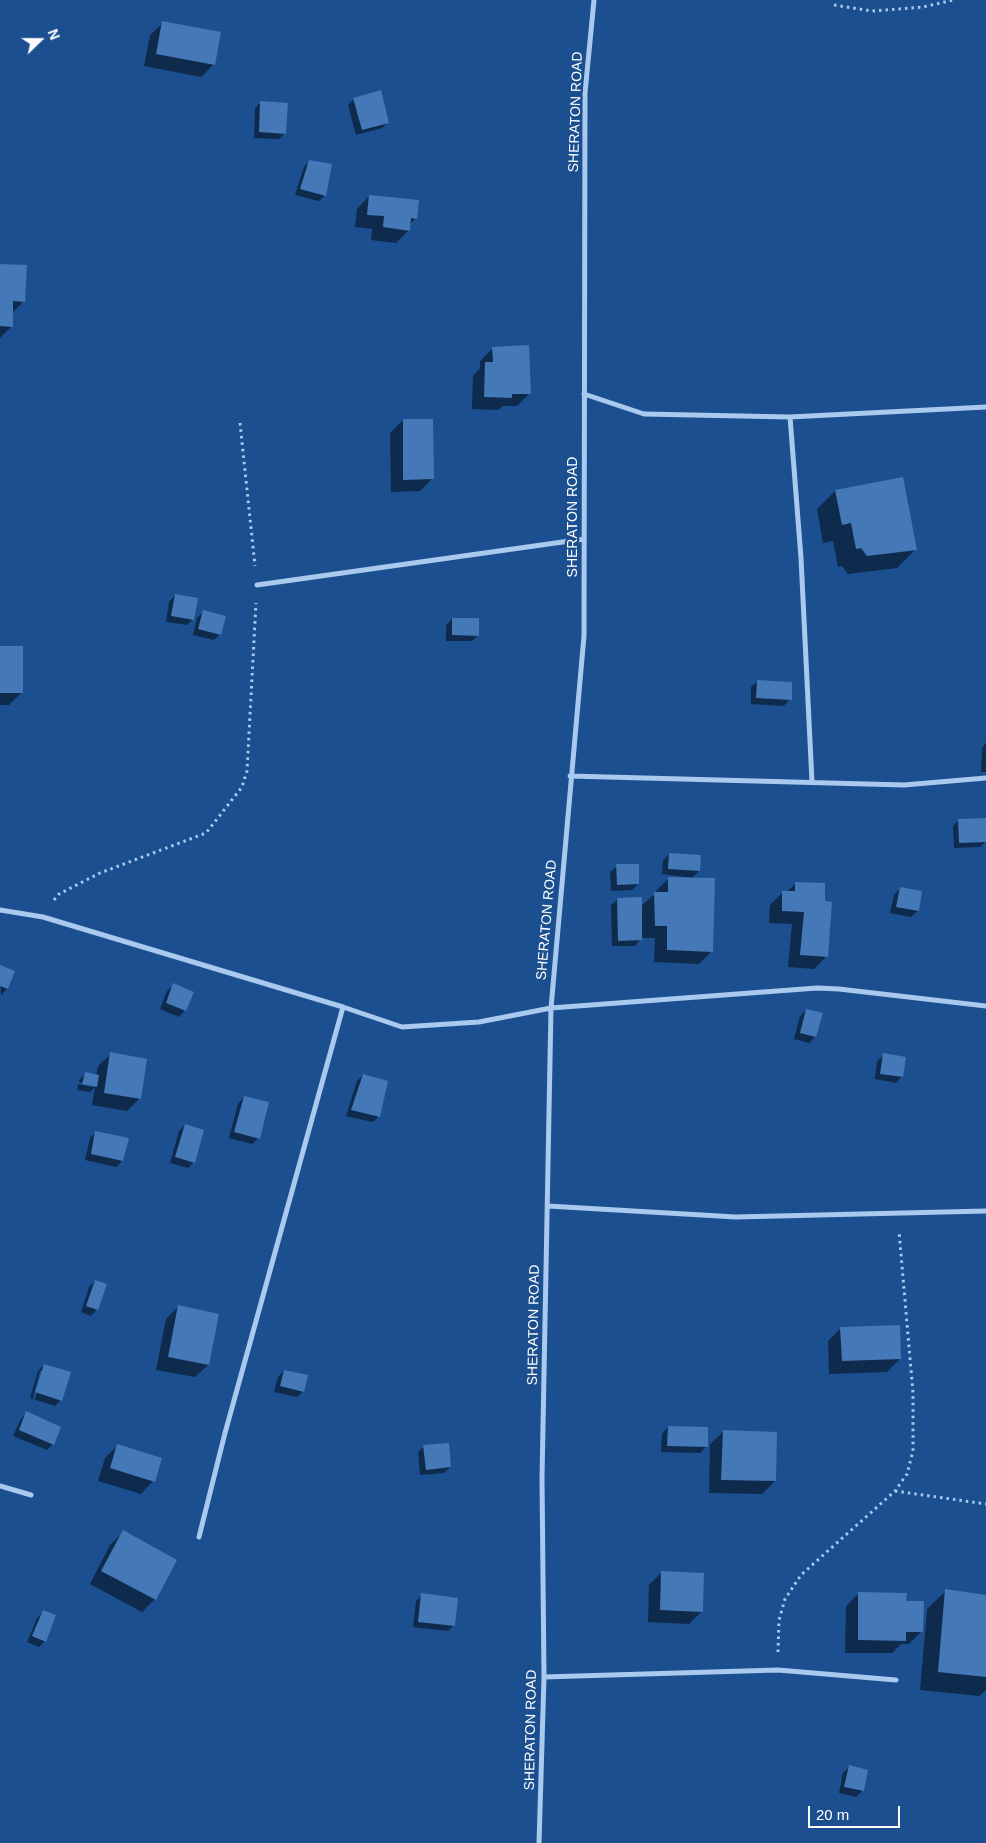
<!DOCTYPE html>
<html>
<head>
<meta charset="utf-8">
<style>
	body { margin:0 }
	#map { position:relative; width:986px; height:1843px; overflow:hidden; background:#1b4f8f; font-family:Helvetica,sans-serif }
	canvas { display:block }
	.north { position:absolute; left:15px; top:15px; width:50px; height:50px; -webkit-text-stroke:4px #1b4f8f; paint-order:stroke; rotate:68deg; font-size:14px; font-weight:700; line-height:20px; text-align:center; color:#fff }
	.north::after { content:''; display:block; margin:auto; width:18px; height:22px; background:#fff; clip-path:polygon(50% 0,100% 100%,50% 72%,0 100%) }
	.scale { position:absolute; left:808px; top:1806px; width:92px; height:22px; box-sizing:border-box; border:2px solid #fff; border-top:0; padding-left:6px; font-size:15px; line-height:18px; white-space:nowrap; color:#fff; -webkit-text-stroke:4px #1b4f8f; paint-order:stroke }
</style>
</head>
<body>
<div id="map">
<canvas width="986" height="1843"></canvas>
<div class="north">N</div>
<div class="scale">20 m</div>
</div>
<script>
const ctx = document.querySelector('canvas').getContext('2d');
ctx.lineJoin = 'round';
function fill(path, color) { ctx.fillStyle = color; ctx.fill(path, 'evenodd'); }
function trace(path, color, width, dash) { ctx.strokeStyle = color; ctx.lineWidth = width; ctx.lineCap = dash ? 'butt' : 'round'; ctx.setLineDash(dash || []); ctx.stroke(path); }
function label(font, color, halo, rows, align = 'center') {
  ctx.font = font + ' Helvetica,sans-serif'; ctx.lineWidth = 4.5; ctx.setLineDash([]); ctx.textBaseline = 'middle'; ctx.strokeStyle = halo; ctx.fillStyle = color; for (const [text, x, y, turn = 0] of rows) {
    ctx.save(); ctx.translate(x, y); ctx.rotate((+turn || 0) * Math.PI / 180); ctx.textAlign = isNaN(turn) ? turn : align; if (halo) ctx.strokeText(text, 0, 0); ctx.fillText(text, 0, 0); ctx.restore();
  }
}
const shadow = new Path2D(`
	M163 23 214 64 201 77 144 66 150 35Z
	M354 99 388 122 382 128 356 135 348 105Z
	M261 102 285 133 279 139 254 138 255 108Z
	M310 161 325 195 319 201 295 195 304 167Z
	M369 196 416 218 409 225V230L396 243 371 240 372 229 355 227 357 209Z
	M0 265 24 301 12 313V326L0 338Z
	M493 348 530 393 517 406H503L498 410 472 409 473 376 480 368V361Z
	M403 420 433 478 420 491 391 492 390 433Z
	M835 491 916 549 897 568 848 574 842 566 838 567 833 541 823 543 817 509Z
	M175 595 193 619 187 625 166 622 169 602Z
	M203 612 220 634 214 640 193 635 197 618Z
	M452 619 478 635 472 641H446V625Z
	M0 647 22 692 9 705H0Z
	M758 681 790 699 784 706 751 704V687Z
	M986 743V772H981L982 748Z
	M959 820 986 841 980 847 954 848 953 826Z
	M670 854 699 871 692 878 662 874 663 860Z
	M617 866 638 884 632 890 611 891 610 872Z
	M669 878 712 951 699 964 654 962 655 938H641L635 946H612L611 905 618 899 640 907 656 893V891Z
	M796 883 827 956 814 969 788 967 792 924 769 923 770 905 783 892H787Z
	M900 889 921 892 918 911 911 917 890 913 894 895Z
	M0 966 14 972 7 989 1 995Z
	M173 985 185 1010 179 1017 160 1009 167 991Z
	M806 1010 815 1037 809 1043 794 1039 800 1016Z
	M111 1054 140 1098 127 1111 92 1105 95 1087 90 1092 77 1090 78 1084 93 1087V1085L79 1082V1080L85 1074 96 1076 98 1066Z
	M884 1055 902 1076 896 1083 875 1079 877 1061Z
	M363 1075 379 1116 373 1122 346 1116 357 1081Z
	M244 1097 258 1138 252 1144 229 1138 238 1104Z
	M185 1125 194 1162 188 1168 170 1163 179 1131Z
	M96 1132 122 1161 116 1167 85 1160 90 1138Z
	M95 1281 97 1309 91 1316 81 1312 89 1287Z
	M178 1307 217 1315 208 1365 195 1377 156 1370 166 1319Z
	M841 1328 900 1359 887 1372 829 1374 828 1341Z
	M44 1365 61 1400 55 1406 30 1398 38 1371ZM40 1371H43L35 1399 33 1398Z
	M284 1371 303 1391 297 1397 274 1392 278 1377Z
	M27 1412 53 1444 47 1450 13 1436 21 1419Z
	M668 1427 706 1447 700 1453 661 1452 662 1434Z
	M723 1432 775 1481 762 1494 709 1493 710 1444Z
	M118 1445 153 1481 141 1494 98 1481 105 1458Z
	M424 1446 450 1467 444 1473 420 1475 418 1452Z
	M123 1532 155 1599 142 1612 90 1584 110 1545Z
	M662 1572 702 1611 689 1624 648 1622 649 1585Z
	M946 1591 986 1596V1690L979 1696 920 1690 927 1609Z
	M859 1593 905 1602 922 1631 909 1644H901L892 1653H845L846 1606Z
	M422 1595 454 1625 448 1631 413 1627 416 1601Z
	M43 1612 45 1641 39 1647 27 1642 37 1618Z
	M849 1767 862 1791 856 1797 839 1793 843 1773Z`);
const building = new Path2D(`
	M162 21 221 32 215 65 156 54Z
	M381 90 389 123 362 130 353 98Z
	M260 101 288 103 286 134 259 132Z
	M309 160 332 164 326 196 300 189Z
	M369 195 419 200 417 219 411 218 410 231 383 227 384 216 367 215Z
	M0 264 27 265 25 302 13 301V327L0 326Z
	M529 345 531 394H512V398L484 397 485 362H493L492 347Z
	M403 419H433L434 479 403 480Z
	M903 477 917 550 867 556 861 548 856 549 851 523 842 525 835 490Z
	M175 594 198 598 194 620 171 616Z
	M203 610 226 616 221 635 198 629Z
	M452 618H479V636L452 635Z
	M0 646H23V693H0Z
	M757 680 792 682V700L756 698Z
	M986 818V842L959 843 958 819Z
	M669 853 701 855 700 871 668 869Z
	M616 864H639V884L617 885Z
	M668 877 715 878 713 952 667 950V926H655L654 892H668Z
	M795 882 825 883V901L832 902 828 957 800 955 804 912 782 911V891H795Z
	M900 887 922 891 919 911 896 907Z
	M642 897V940L618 941 617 898Z
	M0 965 15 971 8 989 0 986Z
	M173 983 194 992 186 1011 166 1003Z
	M806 1009 823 1013 816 1037 800 1033Z
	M110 1052 147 1059 141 1099 104 1093Z
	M883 1053 906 1057 903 1077 880 1074Z
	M85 1072 99 1075 97 1087 82 1084Z
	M363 1074 388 1081 380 1117 351 1110Z
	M244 1096 269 1102 260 1139 234 1132Z
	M185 1124 204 1130 195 1163 175 1157Z
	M95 1131 129 1138 123 1161 91 1154Z
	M95 1280 107 1284 98 1310 86 1306Z
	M178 1305 219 1314 209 1365 168 1357Z
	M900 1325 901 1359 842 1361 840 1327Z
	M44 1364 71 1372 62 1401 35 1392Z
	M284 1370 308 1375 304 1392 280 1386Z
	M26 1411 61 1427 54 1445 19 1430Z
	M668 1426 708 1427V1447L667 1446Z
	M723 1430 777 1432 776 1481 721 1480Z
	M449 1443 451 1467 426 1470 423 1445Z
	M117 1444 162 1458 155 1482 110 1468Z
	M123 1530 177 1560 156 1600 101 1571Z
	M661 1571 704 1573 703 1612 660 1610Z
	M945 1589 986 1595V1677L938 1672Z
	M858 1592 907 1593 906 1601H924L923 1632H906V1641L858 1640Z
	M421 1593 458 1598 455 1626 418 1622Z
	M43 1610 56 1615 46 1642 32 1636Z
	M849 1765 868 1770 864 1791 844 1787Z`);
const path = new Path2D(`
	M834 5 872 11 923 7 953 0
	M240 423 255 566
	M54 900 59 894 100 873 206 833 242 787 247 771 256 603
	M895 1491 986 1504
	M778 1652 779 1620 785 1599 801 1575 895 1491 907 1474 913 1451V1393L899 1231`);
const street = new Path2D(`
	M584 394 644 414 790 417 986 407
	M790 417 801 558 812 782
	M257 585 584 539
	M570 776 904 785 986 778
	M0 910 43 917 343 1007 402 1027 479 1022 551 1008 817 988 839 989 986 1006
	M548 1206 736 1217 986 1211
	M0 1486 31 1495
	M199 1537 225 1433 343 1007
	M544 1677 778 1670 896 1680
	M539 1843 544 1677 542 1478 551 1008 584 636 585 93 594 0`);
const streetNames = [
	["SHERATON ROAD",576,112,-88],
	["SHERATON ROAD",573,517,-90],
	["SHERATON ROAD",547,920,-85],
	["SHERATON ROAD",534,1325,-89],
	["SHERATON ROAD",531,1730,-89]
];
fill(shadow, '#0007');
fill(building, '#4478b7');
trace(path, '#a9c9ee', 3, [2.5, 4]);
trace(street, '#a9c9ee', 5);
label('14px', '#fff', '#1b4f8f', streetNames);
</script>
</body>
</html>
